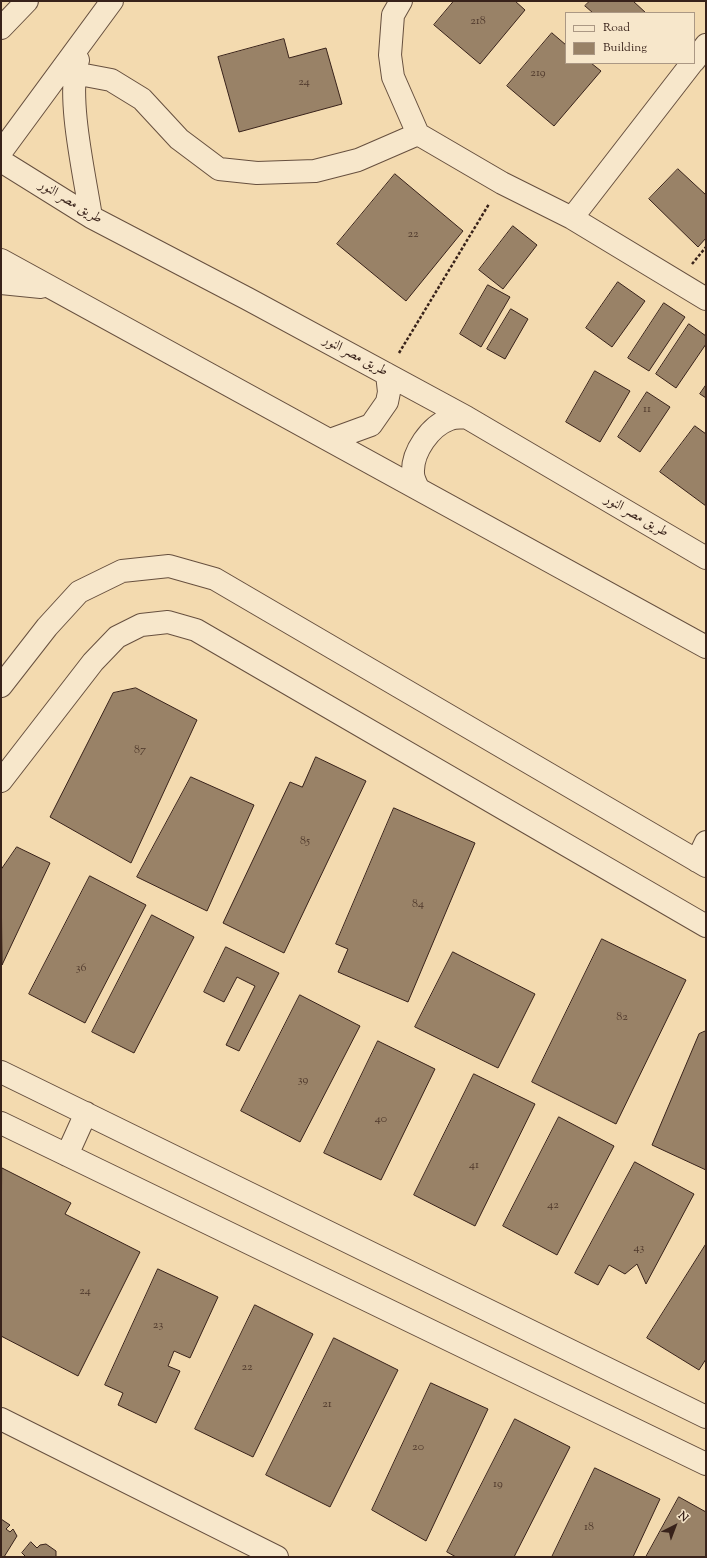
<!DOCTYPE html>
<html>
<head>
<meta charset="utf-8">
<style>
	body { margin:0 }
	#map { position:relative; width:707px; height:1558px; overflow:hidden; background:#f3daaf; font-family:"Sorts Mill Goudy",serif }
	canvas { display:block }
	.frame { position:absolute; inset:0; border:2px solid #38221a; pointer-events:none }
	.legend { position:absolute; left:565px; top:12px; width:130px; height:52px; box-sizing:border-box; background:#f7e7cb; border:1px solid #ab9884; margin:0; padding:5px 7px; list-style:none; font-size:12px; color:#38221a }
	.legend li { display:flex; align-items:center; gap:8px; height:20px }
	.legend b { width:20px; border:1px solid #ab9884 }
	.north { position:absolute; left:655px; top:1506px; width:40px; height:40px; -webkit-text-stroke:3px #f7e7cb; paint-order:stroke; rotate:42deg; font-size:11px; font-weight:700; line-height:16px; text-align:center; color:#38221a }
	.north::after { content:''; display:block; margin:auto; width:14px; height:18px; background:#38221a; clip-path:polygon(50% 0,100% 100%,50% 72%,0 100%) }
</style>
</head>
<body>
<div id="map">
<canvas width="707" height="1558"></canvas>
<div class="frame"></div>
<ul class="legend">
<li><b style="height:5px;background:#f7e7cb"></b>Road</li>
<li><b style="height:11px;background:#998267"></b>Building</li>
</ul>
<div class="north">N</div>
</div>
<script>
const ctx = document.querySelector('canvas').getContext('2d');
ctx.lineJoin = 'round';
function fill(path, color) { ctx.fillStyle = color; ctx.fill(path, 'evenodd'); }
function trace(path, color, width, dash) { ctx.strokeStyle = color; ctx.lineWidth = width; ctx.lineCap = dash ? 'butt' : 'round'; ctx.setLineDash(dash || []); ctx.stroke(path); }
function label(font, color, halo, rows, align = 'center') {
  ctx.font = font + ' "Sorts Mill Goudy",Amiri,serif'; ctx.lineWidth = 3; ctx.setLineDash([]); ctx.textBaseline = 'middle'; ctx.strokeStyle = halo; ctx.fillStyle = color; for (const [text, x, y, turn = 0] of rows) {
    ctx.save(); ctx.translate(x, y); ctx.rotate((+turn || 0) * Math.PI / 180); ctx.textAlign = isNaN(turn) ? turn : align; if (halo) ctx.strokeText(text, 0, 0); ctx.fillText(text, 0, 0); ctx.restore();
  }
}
const building = new Path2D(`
	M454 1H515L525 10 480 64 434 25Z
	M590 1H633L646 13H593L585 6Z
	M552 33 566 45V63H591L601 71 554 126 507 86Z
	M284 39 289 58 326 48 342 104 239 132 218 57Z
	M678 169 706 195V238L698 247 649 199Z
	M395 174 463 231 406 301 337 244Z
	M513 226 537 245 503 289 479 270Z
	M618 282 645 301 612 347 586 328Z
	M488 285 510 297 481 347 460 334Z
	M664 303 685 317 649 371 628 358Z
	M511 309 528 319 505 359 487 349Z
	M689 324 706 336V344L676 388 656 374Z
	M595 371 630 391 600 442 566 422Z
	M706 385V398L700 394Z
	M647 392 670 407 640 452 618 437Z
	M695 426 706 434V506L660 472Z
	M136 688 197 720 131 863 50 817 113 693Z
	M316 757 366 781 284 953 223 923 290 782 302 787Z
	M191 777 254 805 207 911 137 877Z
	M394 808 475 843 408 1002 338 972 348 949 336 944Z
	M17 847 50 863 2 965 1 870Z
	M90 876 146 905 85 1023 29 994Z
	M152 915 194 937 134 1053 92 1032Z
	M602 939 686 980 616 1124 532 1082Z
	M226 947 279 973 239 1051 226 1045 255 986 237 977 224 1002 204 992Z
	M453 952 535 994 498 1068 415 1027Z
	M300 995 360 1026 300 1142 241 1111Z
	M706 1031V1170L652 1145 699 1034Z
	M378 1041 435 1069 381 1180 324 1153Z
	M474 1074 535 1104 475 1226 414 1195Z
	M559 1117 614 1146 557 1255 503 1226Z
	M635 1162 694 1194 646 1284 637 1264 625 1274 609 1265 598 1285 575 1273Z
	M2 1168 71 1203 65 1214 140 1252 78 1376 1 1336Z
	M706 1244V1359L699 1370 647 1338Z
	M158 1269 218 1297 190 1358 174 1351 168 1366 180 1371 156 1423 118 1405 123 1393 105 1385Z
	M255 1305 313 1334 253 1457 195 1429Z
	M334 1338 398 1370 330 1507 266 1475Z
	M431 1383 488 1409 426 1541 372 1510Z
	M515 1419 570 1447 514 1557H456L447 1552Z
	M595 1468 660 1499 633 1557H552Z
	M679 1497 706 1512V1557H646Z
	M1 1519 10 1525 6 1529 10 1532 13 1529 17 1536 4 1557H1Z
	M31 1542 37 1548 40 1545 46 1544 56 1551V1557H26L22 1553Z`);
const path = new Path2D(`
	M692 264 706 247
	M399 353 489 204`);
const minor = new Path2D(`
	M401 1 393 15 390 55 393 77 418 134 502 183 572 218 706 299
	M1 28 27 1
	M78 60C66 96 85 177 91 217
	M694 61 706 45
	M74 73 111 80 142 99 179 139 219 169 257 173 315 171 358 160 418 134
	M1 152 112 1
	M1 161 91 217 248 299 466 417 706 558
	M572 218 692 63
	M1 260 706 647
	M1 283 41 287
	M330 440 371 425 387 402 389 392 387 374
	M418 488C416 484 413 478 413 473 412 452 430 426 450 419 455 417 461 418 466 417
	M1 686 47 627 79 592 122 571 169 566 215 579 706 866
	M1 781 93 662 117 637 141 625 168 622 196 630 706 926
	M697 861 706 842
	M1 1072 706 1417
	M1 1123 706 1464
	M67 1155 86 1113
	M1 1419 277 1557`);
const numberNames = [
	["218",478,22],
	["219",538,74],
	["24",304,83],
	["22",413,235],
	["11",647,410],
	["87",140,751],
	["85",305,842],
	["84",418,905],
	["36",81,969],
	["82",622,1018],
	["39",303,1081],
	["40",381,1120],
	["41",474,1166],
	["42",553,1206],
	["43",639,1249],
	["24",85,1292],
	["23",158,1326],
	["22",247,1368],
	["21",327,1405],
	["20",418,1448],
	["19",498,1485],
	["18",589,1528]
];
const streetNames = [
	["طريق مصر النور",70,203,31],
	["طريق مصر النور",355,357,28],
	["طريق مصر النور",636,517,30]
];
fill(building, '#998267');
trace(building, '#38221a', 1);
trace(minor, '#67503f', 24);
trace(path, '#38221a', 2.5, [3, 2]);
trace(minor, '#f7e7cb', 22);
label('12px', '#503a2d', null, numberNames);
label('14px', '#38221a', '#f7e7cb', streetNames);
</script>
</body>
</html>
